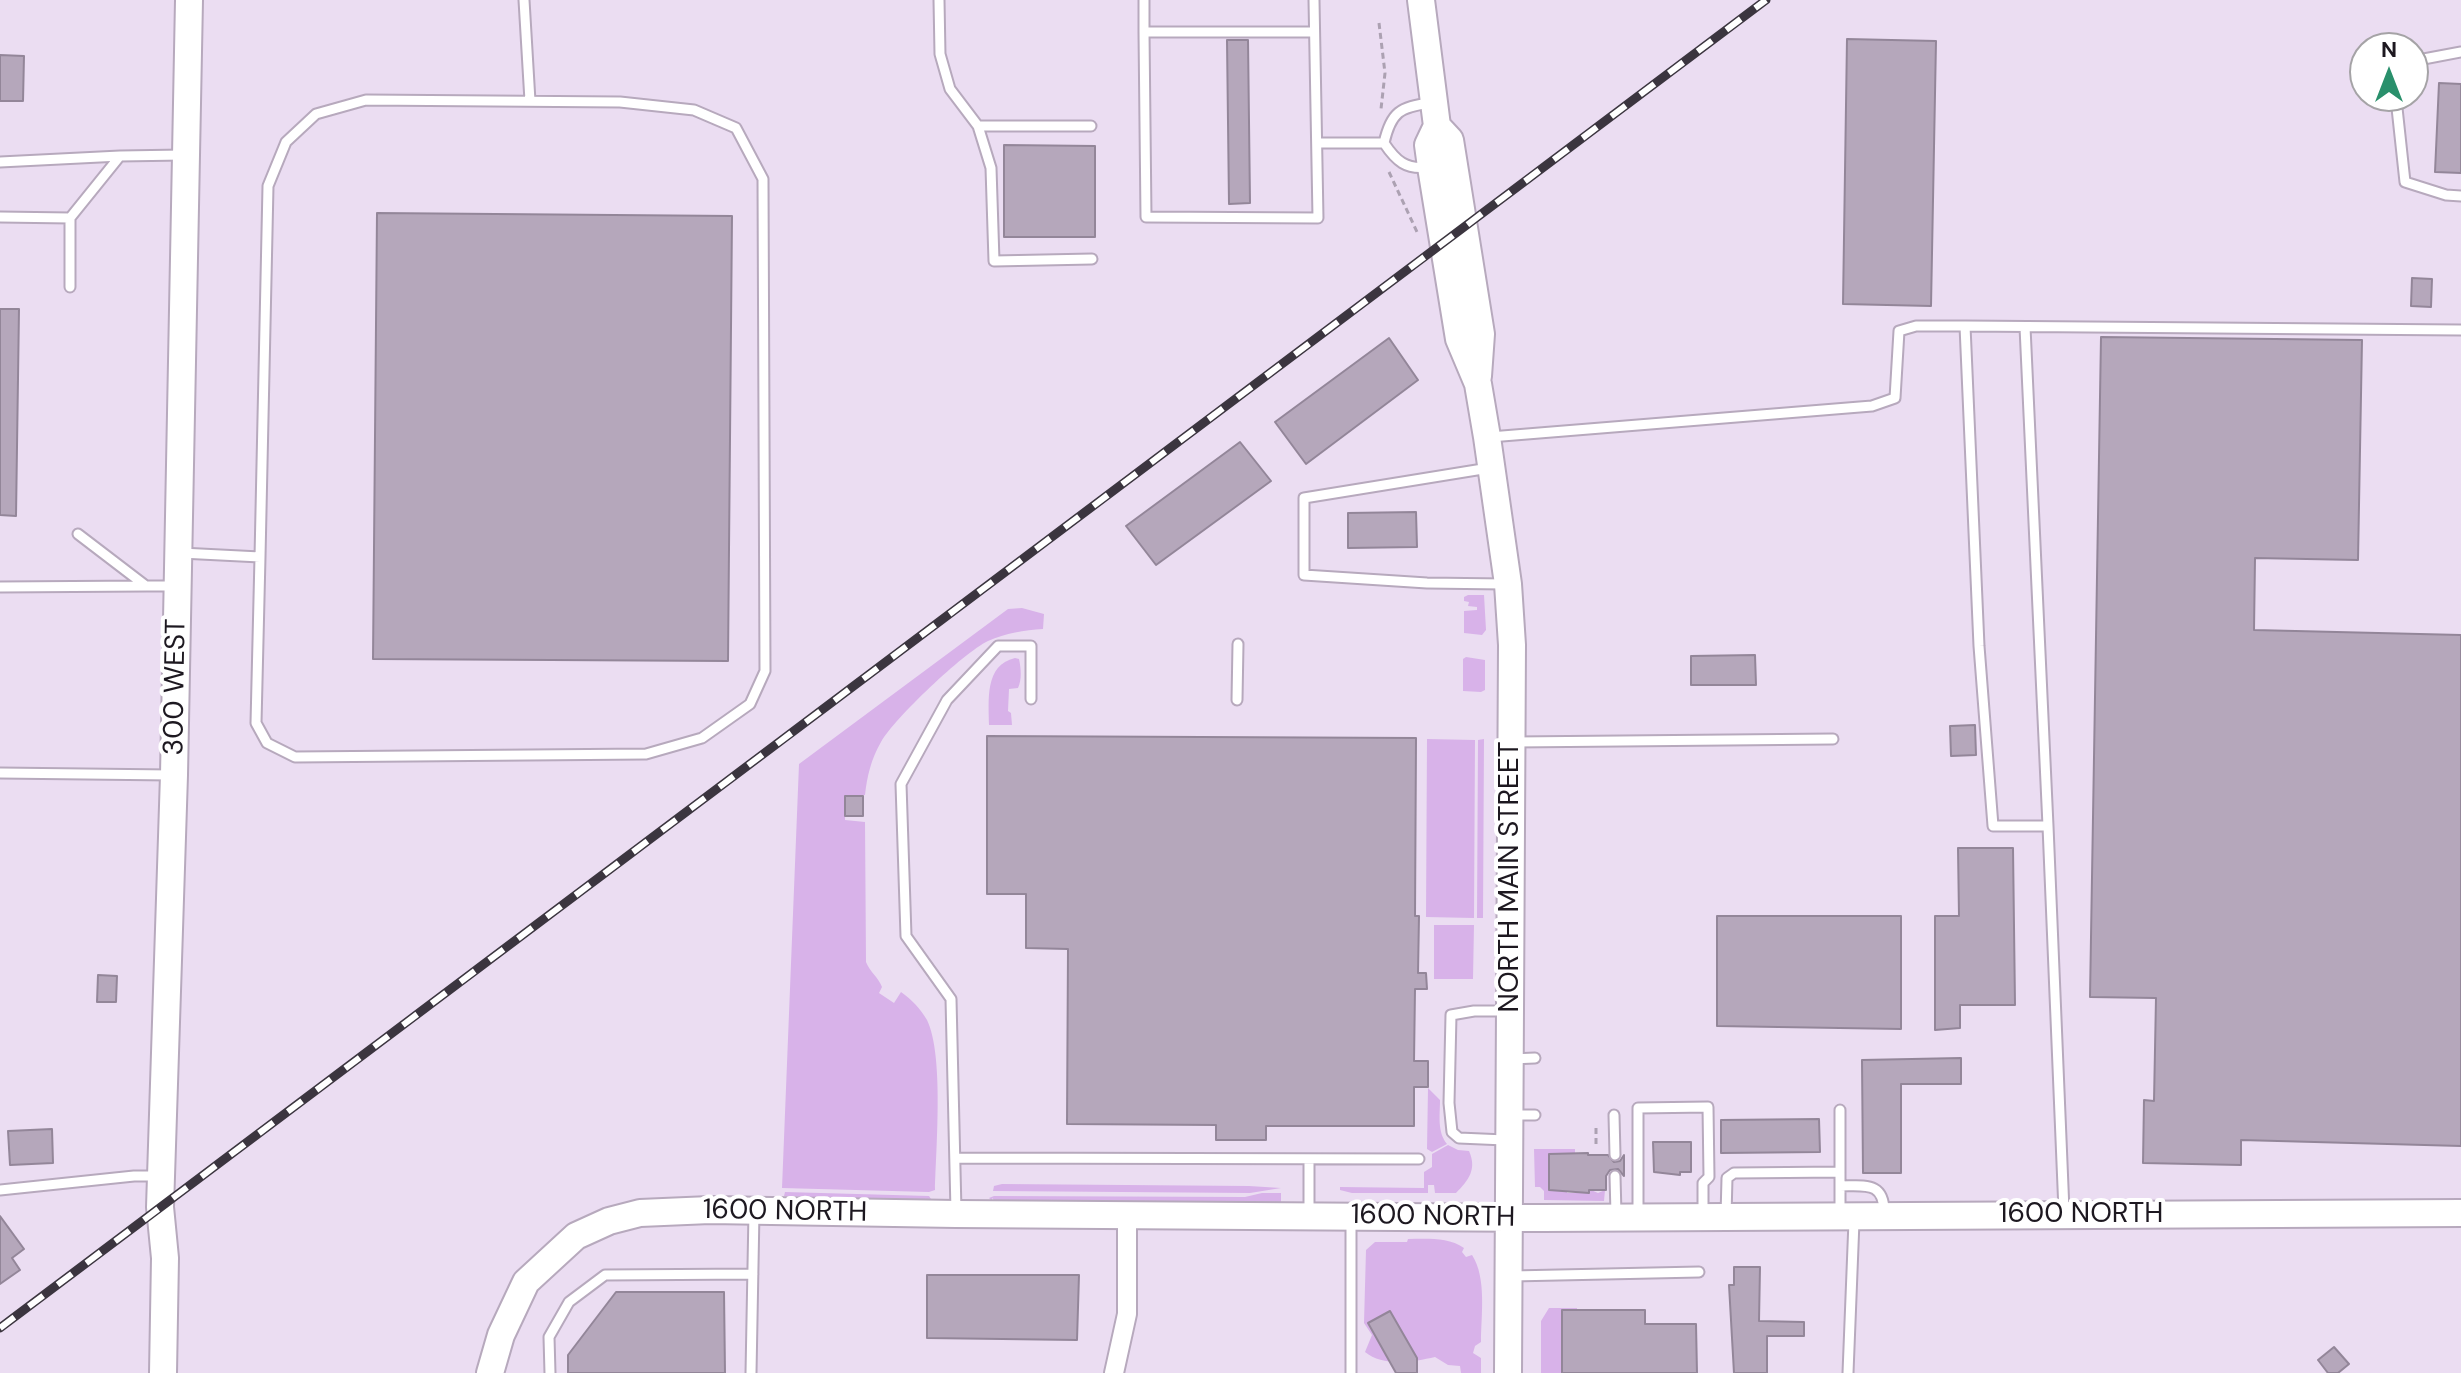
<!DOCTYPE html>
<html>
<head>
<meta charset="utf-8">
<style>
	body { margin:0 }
	#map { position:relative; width:2461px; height:1373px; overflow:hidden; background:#ebddf2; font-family:"DM Sans",sans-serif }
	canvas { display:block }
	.north { position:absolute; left:2349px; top:32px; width:80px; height:80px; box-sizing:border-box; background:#fff; border:2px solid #a5a3a6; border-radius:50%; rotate:0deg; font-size:22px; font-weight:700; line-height:32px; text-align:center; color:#1d1820 }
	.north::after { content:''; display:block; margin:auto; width:28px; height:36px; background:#2a906c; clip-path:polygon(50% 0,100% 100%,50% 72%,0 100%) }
</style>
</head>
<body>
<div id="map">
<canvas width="2461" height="1373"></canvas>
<div class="north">N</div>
</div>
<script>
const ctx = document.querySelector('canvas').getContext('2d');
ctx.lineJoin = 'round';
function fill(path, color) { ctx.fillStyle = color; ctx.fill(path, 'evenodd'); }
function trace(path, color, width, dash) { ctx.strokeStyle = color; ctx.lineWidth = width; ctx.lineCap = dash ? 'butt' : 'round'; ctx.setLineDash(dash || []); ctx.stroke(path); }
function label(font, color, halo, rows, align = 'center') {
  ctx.font = font + ' "DM Sans",sans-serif'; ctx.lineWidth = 8; ctx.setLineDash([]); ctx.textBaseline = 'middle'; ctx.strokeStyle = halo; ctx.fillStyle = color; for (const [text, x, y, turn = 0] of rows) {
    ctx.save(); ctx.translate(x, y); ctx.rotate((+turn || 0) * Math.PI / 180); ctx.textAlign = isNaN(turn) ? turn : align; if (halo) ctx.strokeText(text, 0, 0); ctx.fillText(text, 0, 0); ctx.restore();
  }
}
const green = new Path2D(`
	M1468 595H1484L1486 630 1482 635 1464 633V611L1477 610V607L1468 606 1469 602 1464 601V597Z
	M1022 608 1044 614 1043 629C1024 630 1006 633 988 641 963 653 895 718 881 742 871 759 867 777 865 795L845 796V820L865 822 866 962C870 972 878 977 882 987L879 993 894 1003 901 992C912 1000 920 1008 927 1020 944 1055 936 1148 935 1190L929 1192 782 1188 799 764 1008 609Z
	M1466 657 1485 660V690L1481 692 1463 691V659Z
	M1015 658 1019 659C1021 668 1022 680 1018 688L1009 689 1008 711 1011 713 1012 725H989C989 701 984 665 1015 658Z
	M1427 739 1475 740 1474 918 1426 917Z
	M1484 739 1483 918H1477L1478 740Z
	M1434 925H1474L1473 979H1434Z
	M1428 1088 1440 1100C1440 1115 1437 1132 1447 1144L1432 1152 1427 1149Z
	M1448 1145 1458 1150 1469 1151C1477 1169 1469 1180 1456 1193H1435L1434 1185H1428V1193H1352L1340 1190V1187L1424 1188V1172L1432 1167V1154Z
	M1534 1149H1575V1153L1550 1154V1190H1567V1193H1589L1591 1190 1598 1193 1605 1190 1604 1201 1544 1200V1191L1540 1187H1535Z
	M1002 1184 1249 1186 1281 1188 1250 1193 993 1191 994 1186Z
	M785 1192 929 1196 931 1199 902 1201 784 1196Z
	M1262 1193H1281V1202L995 1201 992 1198V1201L989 1198 994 1196 1245 1197Z
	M1408 1239C1427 1239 1448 1237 1464 1248L1462 1252 1466 1257 1472 1255C1487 1278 1481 1316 1481 1342L1475 1346 1473 1353 1481 1358V1373H1461L1460 1366 1448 1365 1435 1357C1413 1362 1383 1367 1365 1352L1372 1335 1364 1323 1366 1250 1375 1242H1407Z
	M1549 1308H1577V1310L1562 1311V1373H1541V1321Z`);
const building = new Path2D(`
	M1847 39 1936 41 1931 306 1843 304Z
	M1227 40H1248L1250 203 1229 204Z
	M0 55 24 56 23 101H0Z
	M2439 83 2461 84V173L2435 172Z
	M1004 145 1095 146V237H1004Z
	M377 213 732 216 728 661 373 659Z
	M2412 278 2432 279 2431 307 2411 306Z
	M0 309H19L16 516 0 515Z
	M2101 337 2362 340 2358 560 2255 558 2254 630 2461 635V1146L2241 1140V1165L2143 1163 2144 1100 2154 1101 2156 998 2090 997Z
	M1389 338 1418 380 1306 464 1275 422Z
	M1240 442 1271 481 1156 565 1126 526Z
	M1416 512 1417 547 1348 548V513Z
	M1755 655 1756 685H1691V656Z
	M1975 725 1976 755 1951 756 1950 726Z
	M987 736 1416 738 1415 916H1419L1418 973H1426L1427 989H1415L1414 1061H1428V1087H1414V1126H1266V1140H1216V1125L1067 1124 1068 949 1026 948V894H987Z
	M845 796H863V816H845Z
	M1958 848H2013L2015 1005H1960V1028L1935 1030V916H1959Z
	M1717 916H1901V1029L1717 1026Z
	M98 975 117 976 116 1002H97Z
	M1961 1058V1084H1901V1173H1863L1862 1060Z
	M1819 1119 1820 1152 1721 1153V1120Z
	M52 1129 53 1163 10 1165 8 1131Z
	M1653 1142H1691V1172H1680V1175L1654 1172Z
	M1588 1153V1155H1608L1614 1162 1620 1161 1624 1155V1176L1618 1169 1610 1170 1606 1176V1190H1589V1193L1549 1190V1154Z
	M0 1216 24 1249 12 1258 20 1270 0 1284Z
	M1734 1267H1760L1759 1321 1804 1322V1336H1767V1373H1734L1729 1285H1734Z
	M927 1275H1079L1077 1340 927 1338Z
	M616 1292H724L725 1373H568V1355Z
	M1562 1310H1645V1324H1696L1697 1373H1562Z
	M1390 1311 1417 1358V1373H1396L1368 1323Z
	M2334 1347 2349 1364 2338 1373H2328L2318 1360Z`);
const path = new Path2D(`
	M1379 23 1385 73 1381 109
	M1389 172 1418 234
	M1596 1144V1128`);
const lane = new Path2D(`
	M524 0 530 101
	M939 0 940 54 950 89 978 126H1091
	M1144 0V32H1314
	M1144 32 1146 217 1318 218 1314 0
	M2413 61 2461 52
	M2399 96 2397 108 2405 182 2446 195 2461 196
	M978 126 991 168 994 261 1092 259
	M1317 143H1384
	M0 162 120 156
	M1428 167C1406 170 1396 161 1384 143 1391 112 1400 107 1430 103
	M0 217 70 218
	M70 287V218L120 156 183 155
	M2025 327 2048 826
	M1490 437 1872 406 1895 398 1899 331 1916 326H1965
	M1489 468 1304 498V575L1427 583 1504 584
	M78 534 146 586H174
	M181 553 260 557 256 723 267 743 295 757 646 754 702 738 750 704 765 671 763 179 736 128 694 110 620 102 366 100 316 114 286 142 268 186 260 557
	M0 587 146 586
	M1237 700 1238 644
	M1515 742 1833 739
	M0 773 171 775
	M1511 1059 1535 1058
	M1513 1115H1535
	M1614 1115 1615 1155
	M1505 1140 1459 1138 1452 1132 1449 1103 1451 1015 1474 1011H1507
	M956 1158 1419 1159
	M1615 1176 1616 1214
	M1840 1186C1865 1186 1885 1181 1884 1214
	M0 1190 134 1176H158
	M956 1211 951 999 906 936 901 784 947 700 998 646H1031V699
	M2064 1211 2048 826H1993L1979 646 1965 326 2461 330
	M1638 1214V1108L1708 1107 1709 1177 1703 1183V1214
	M1840 1214V1110
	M1309 1215V1159
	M1726 1216 1727 1178 1734 1173 1840 1172
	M1351 1220V1373
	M1512 1276 1699 1272
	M550 1373 549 1337 569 1302 605 1275 753 1274
	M751 1373 754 1212
	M1848 1373 1854 1221`);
const street = new Path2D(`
	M1114 1373 1127 1314V1214`);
const secondary = new Path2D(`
	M1421 0 1437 126 1450 140 1481 334 1478 376
	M1437 126 1428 145 1431 167 1459 339 1478 384 1487 437 1508 584 1512 645 1508 1373
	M163 1373 165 1258 160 1207 174 775 189 0
	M490 1373 501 1335 526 1282 576 1236 609 1221 640 1213 710 1210 956 1214 1543 1218 2461 1213`);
const rail = new Path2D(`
	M0 1328 1766 0`);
const streetNames = [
	["300 WEST",176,687,-89],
	["NORTH MAIN STREET",1511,877,-90],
	["1600 NORTH",785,1212,1],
	["1600 NORTH",2081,1215],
	["1600 NORTH",1433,1217,1]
];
fill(green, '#d8b2e9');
fill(building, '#b5a7bb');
trace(building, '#938699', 2);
trace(lane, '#b7a9bd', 13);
trace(street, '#b7a9bd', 22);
trace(secondary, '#b7a9bd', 30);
trace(path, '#aca1b2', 3, [6, 4]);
trace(lane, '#fff', 9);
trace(street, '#fff', 18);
trace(secondary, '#fff', 26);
trace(rail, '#3b353f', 9);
trace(rail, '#fff', 6, [18]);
label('28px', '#1d1820', '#fff', streetNames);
</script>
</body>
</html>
